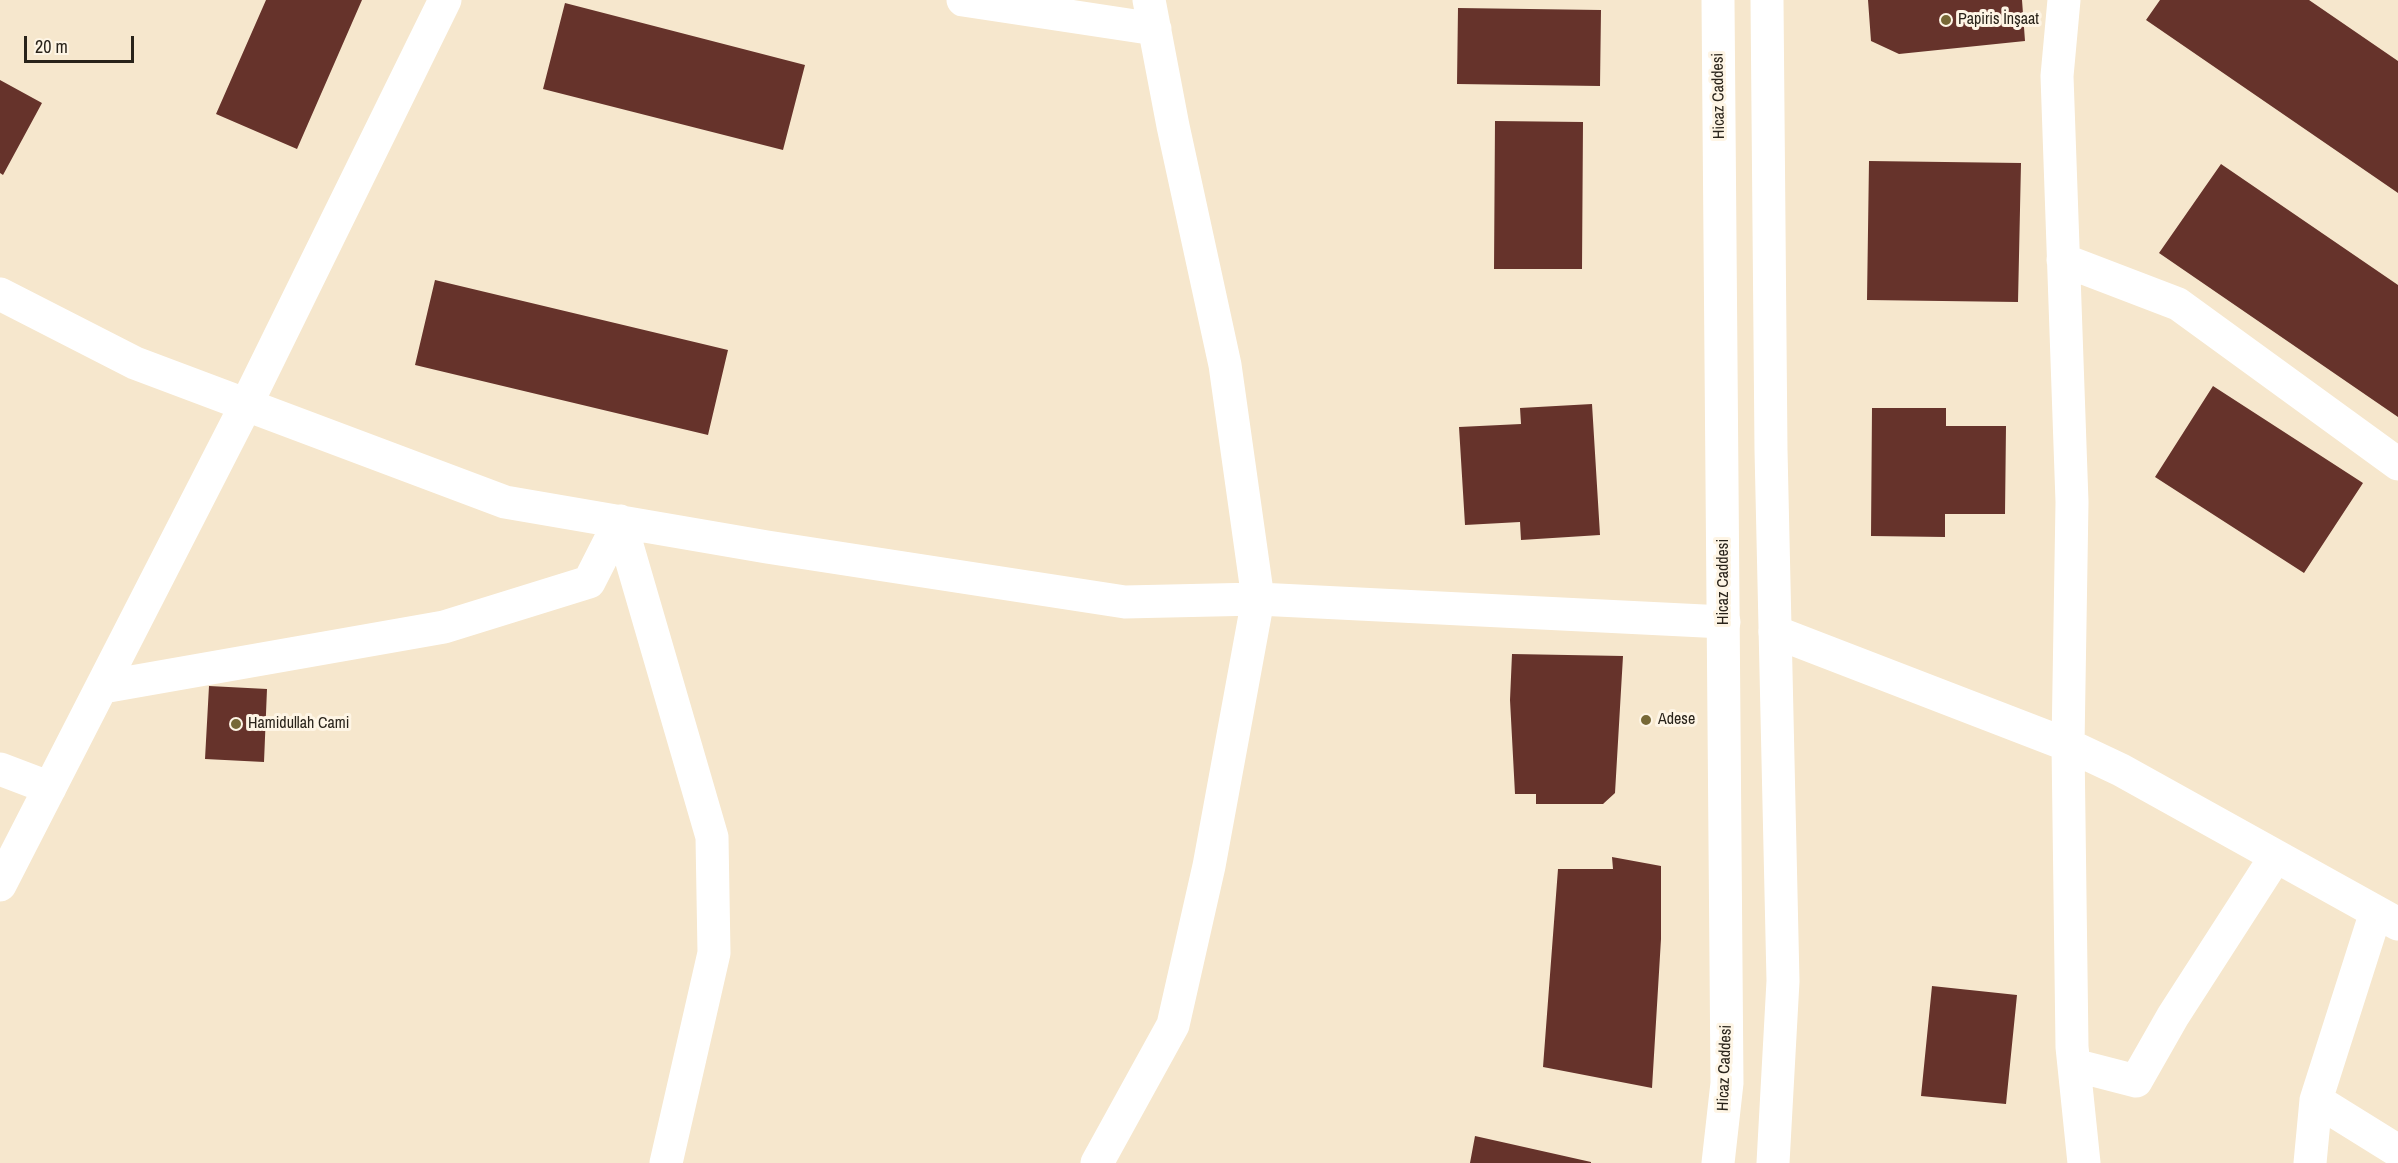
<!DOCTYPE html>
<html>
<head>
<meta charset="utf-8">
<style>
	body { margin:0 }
	#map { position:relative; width:2398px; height:1163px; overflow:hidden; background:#f6e7cd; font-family:"Archivo Narrow",sans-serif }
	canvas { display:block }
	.scale { position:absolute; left:24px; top:36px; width:110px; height:27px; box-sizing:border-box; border:3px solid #29231a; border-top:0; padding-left:8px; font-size:18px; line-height:21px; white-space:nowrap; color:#29231a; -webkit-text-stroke:4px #fef5e5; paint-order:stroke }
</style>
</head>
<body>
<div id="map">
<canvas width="2398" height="1163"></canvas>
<div class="scale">20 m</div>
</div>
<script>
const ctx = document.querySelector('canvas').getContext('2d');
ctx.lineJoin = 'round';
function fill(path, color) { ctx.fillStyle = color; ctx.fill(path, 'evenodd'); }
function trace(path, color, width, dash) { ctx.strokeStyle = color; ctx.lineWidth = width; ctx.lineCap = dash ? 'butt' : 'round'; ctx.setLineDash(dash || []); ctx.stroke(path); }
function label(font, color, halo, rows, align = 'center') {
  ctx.font = font + ' "Archivo Narrow",sans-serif'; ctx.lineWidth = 6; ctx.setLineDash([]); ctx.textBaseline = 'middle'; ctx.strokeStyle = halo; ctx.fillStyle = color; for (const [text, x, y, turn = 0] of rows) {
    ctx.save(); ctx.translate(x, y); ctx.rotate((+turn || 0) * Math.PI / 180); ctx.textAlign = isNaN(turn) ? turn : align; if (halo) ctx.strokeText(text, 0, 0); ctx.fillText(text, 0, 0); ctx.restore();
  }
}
const building = new Path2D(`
	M266 0H362L297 149 216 114Z
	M1868 0H2022L2025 41 1899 54 1871 41Z
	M2160 0H2309L2398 61V193L2146 20Z
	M565 3 805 65 783 150 543 89Z
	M1458 8 1601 10 1600 86 1457 84Z
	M0 80 42 103 3 175 0 173Z
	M1495 121 1583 122 1582 269H1494Z
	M1869 161 2021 163 2018 302 1867 300Z
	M2221 164 2398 285V417L2159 253Z
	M435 280 728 350 708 435 415 365Z
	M2213 386 2363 483 2304 573 2155 477Z
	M1592 404 1600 535 1521 540 1520 522 1465 525 1459 427 1521 424 1520 408Z
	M1872 408H1946V426H2006L2005 514H1945V537L1871 536Z
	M1512 654 1623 656 1615 793 1603 804H1536V794H1515L1510 700Z
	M209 686 267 689 264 762 205 759Z
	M1612 857 1661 866V939L1652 1088 1543 1067 1558 869H1613Z
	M1932 986 2017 995 2006 1104 1921 1096Z
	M1475 1136 1591 1162V1163H1470Z`);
const minor = new Path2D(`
	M963 0 1155 29
	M2064 0 2057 76 2072 502 2068 745 2072 1047 2084 1163
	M2063 260 2178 304 2398 464
	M0 294 135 363 505 502 767 547 1125 602 1258 599 1724 622
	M620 521 712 837 714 953 666 1163
	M1775 632 2068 745 2121 770 2398 924
	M103 687 444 627 589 582 620 521
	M0 769 50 788
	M0 885 246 405 445 0
	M2376 912 2316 1100 2398 1151
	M2074 1065 2136 1081 2173 1016 2276 856
	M1097 1163 1173 1025 1209 866 1258 599 1225 365 1173 126 1149 0
	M2310 1163 2316 1100`);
const secondary = new Path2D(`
	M1767 0 1771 450 1783 981 1773 1163
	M1718 1163 1727 1083 1718 0`);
const markers = [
	[1946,20,6,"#776836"],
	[1646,720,6,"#776836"],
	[236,724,6,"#776836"]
];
const poiNames = [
	["Papiris İnşaat",1958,20],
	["Adese",1658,720],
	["Hamidullah Cami",248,724]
];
const streetNames = [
	["Hicaz Caddesi",1719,96,-91],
	["Hicaz Caddesi",1724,582,-90],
	["Hicaz Caddesi",1725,1068,-88]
];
fill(building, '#66332b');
trace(minor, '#fff', 33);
trace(secondary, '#fff', 33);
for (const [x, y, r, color] of markers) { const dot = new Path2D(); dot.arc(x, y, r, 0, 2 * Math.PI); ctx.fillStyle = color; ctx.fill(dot); trace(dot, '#fef5e5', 2); }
label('16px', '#29231a', '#fef5e5', poiNames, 'left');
label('16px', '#29231a', '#fef5e5', streetNames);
</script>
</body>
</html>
